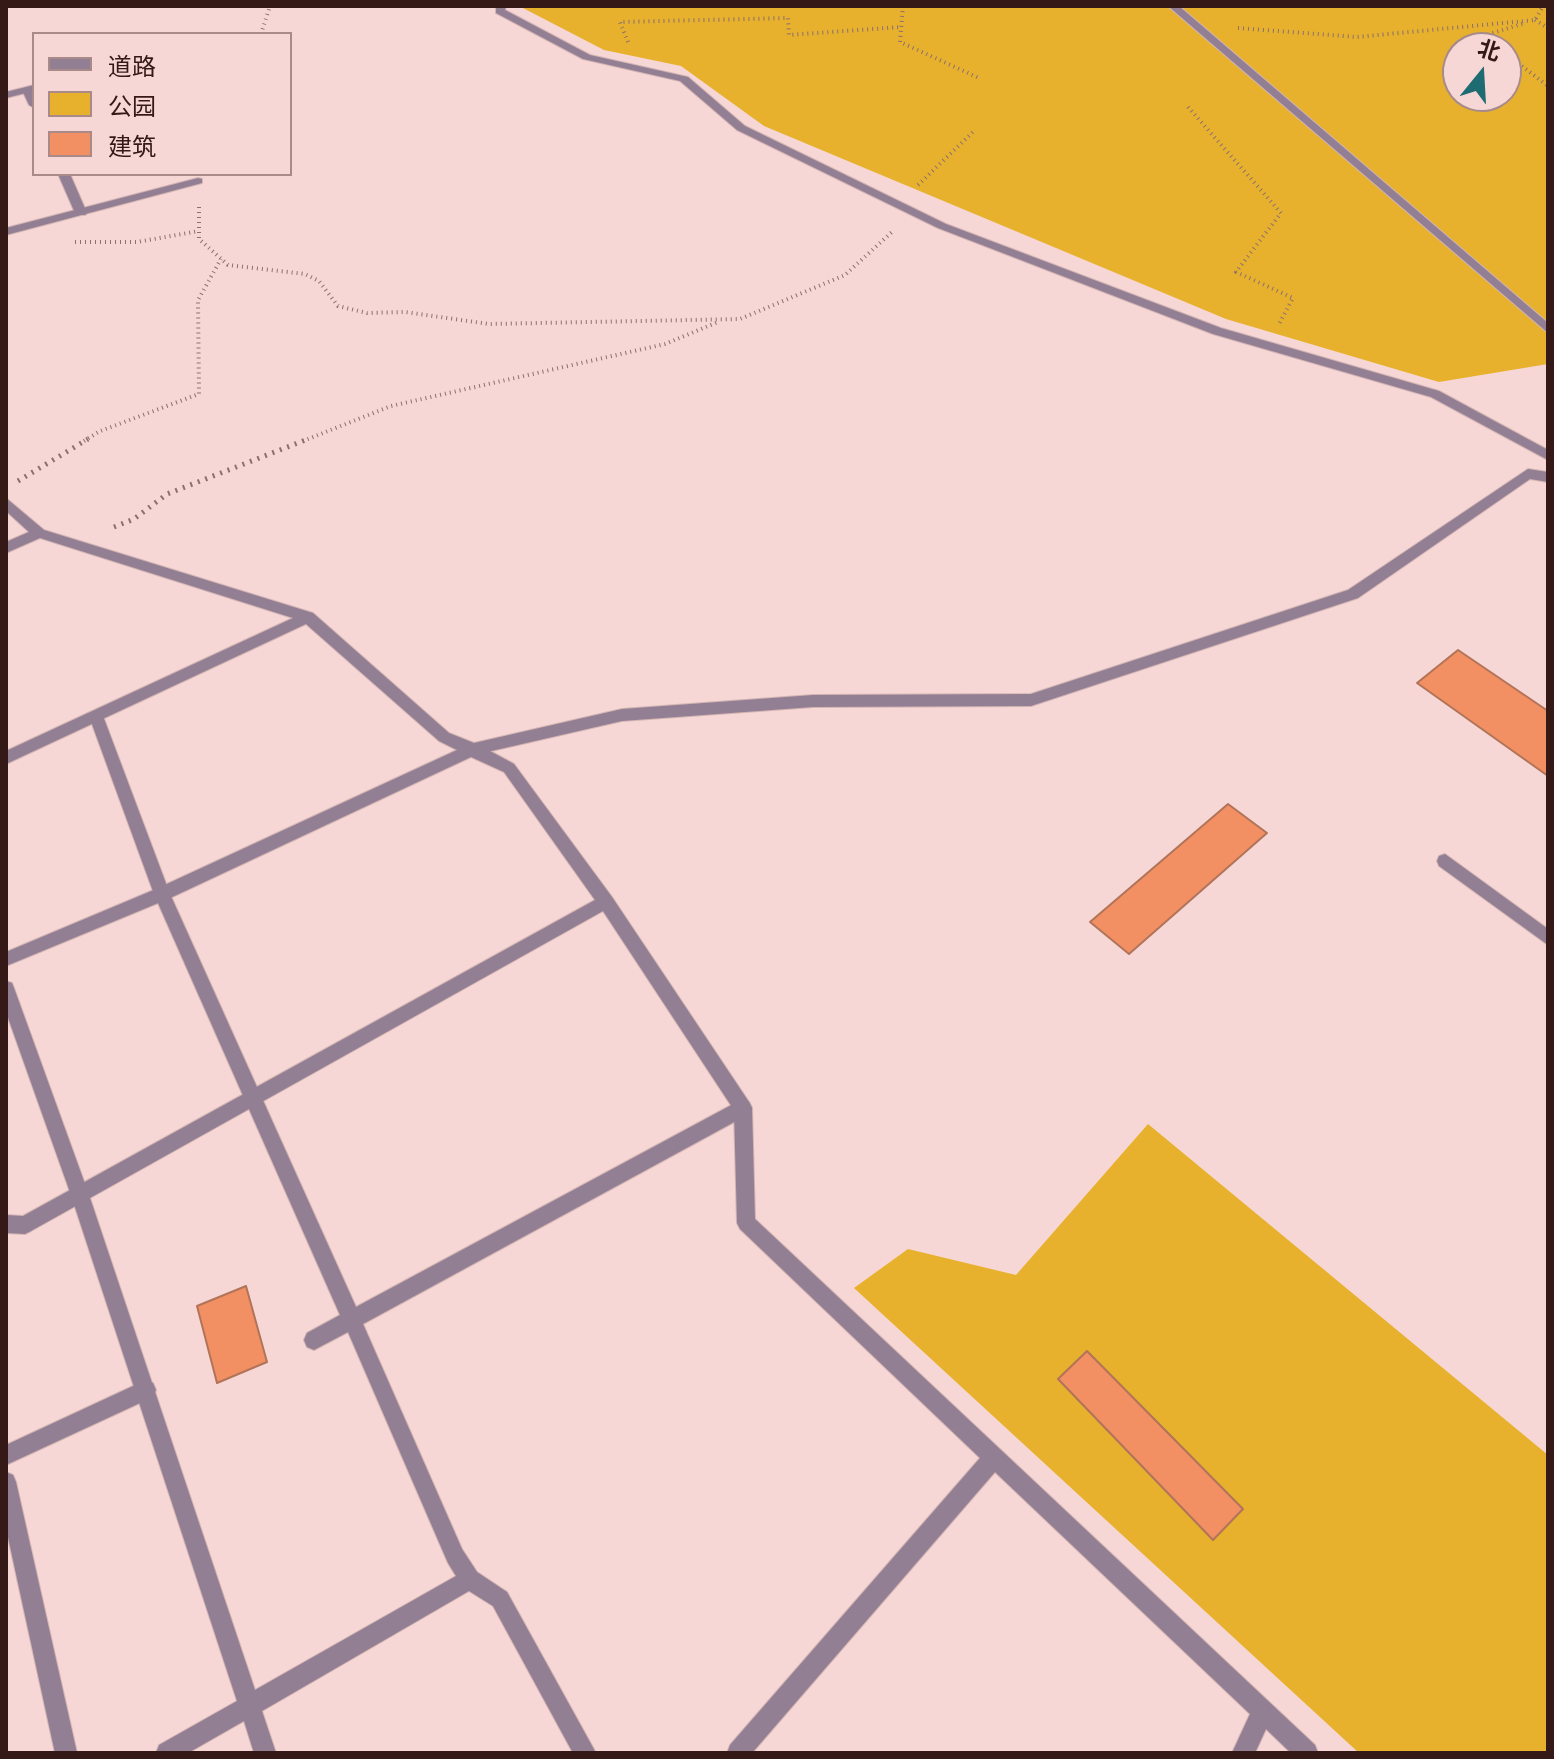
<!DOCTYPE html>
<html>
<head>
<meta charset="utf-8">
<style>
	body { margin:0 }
	#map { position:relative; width:1554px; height:1759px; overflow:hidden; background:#f6d7d5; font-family:"Roboto Condensed","Noto Sans SC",sans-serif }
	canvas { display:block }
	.frame { position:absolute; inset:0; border:8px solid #341917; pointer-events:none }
	.legend { position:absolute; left:32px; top:32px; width:260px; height:144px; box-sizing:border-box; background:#f6d7d5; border:2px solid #a88b89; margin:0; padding:10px 14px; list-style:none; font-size:24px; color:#341917 }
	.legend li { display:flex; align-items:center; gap:16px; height:40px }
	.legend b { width:40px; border:2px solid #a88b89 }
	.north { position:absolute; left:1442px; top:32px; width:80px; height:80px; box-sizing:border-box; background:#f6d7d5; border:2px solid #a88b89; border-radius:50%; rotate:18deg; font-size:22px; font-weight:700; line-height:32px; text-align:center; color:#341917 }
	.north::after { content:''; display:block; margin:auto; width:28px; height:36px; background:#1f6b72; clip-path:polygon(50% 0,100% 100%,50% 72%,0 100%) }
</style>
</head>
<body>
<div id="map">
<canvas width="1554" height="1759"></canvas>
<div class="frame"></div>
<ul class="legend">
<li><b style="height:10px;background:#937f94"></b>道路</li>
<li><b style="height:22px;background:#e7b12d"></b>公园</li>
<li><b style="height:22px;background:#f28f63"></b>建筑</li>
</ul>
<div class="north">北</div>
</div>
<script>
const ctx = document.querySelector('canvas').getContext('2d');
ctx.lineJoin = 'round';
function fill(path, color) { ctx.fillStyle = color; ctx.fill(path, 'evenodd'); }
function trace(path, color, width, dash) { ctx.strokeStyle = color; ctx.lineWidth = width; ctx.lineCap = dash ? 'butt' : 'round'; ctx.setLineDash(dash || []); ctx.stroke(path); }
const green = new Path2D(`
	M1548 6V364L1439 382 1226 319 764 126 681 66 604 50 521 7ZM1458 48H1506V96H1458Z
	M1148 1124 1548 1455V1753H1359L854 1288 908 1249 1016 1275Z`);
const building = new Path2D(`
	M1458 650 1548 711V776L1417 683Z
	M1228 804 1267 833 1129 954 1090 922Z
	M246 1286 267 1362 217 1383 197 1306Z
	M1087 1351 1243 1509 1213 1540 1058 1379Z`);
const pathFar1 = new Path2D(`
	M903 6 900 42 979 78
	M1535 20 1548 28
	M1238 28 1357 37 1535 20 1543 6
	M261 34 270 6
	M628 42 620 22 788 18 789 35 901 27
	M1499 48 1483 36 1525 23
	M1506 54 1548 86
	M1188 107 1281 213 1236 272 1293 298 1279 324
	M918 185 975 130
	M199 207V239L228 265 305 274 319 281 338 306 367 313 405 312 489 324 740 319 845 275 893 231
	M75 242H137L199 231
	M84 441 100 431 199 394 198 300 221 259
	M303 441 391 406 665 344 718 322`);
const path = new Path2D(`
	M18 481 88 439
	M114 527 134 519 167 494 308 439`);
const service = new Path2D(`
	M23 88 32 90 34 108 29 105 22 90Z
	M58 174H70L87 213 85 215 75 213Z
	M1528 469 1548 472V482L1530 479 1358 598 1031 706 813 707 622 721 474 755 466 749 474 743 622 709 813 695 1031 694 1348 590Z
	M96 710 103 716 170 894 356 1307 737 1102 743 1100 749 1102 752 1108 749 1114 363 1324 462 1549 477 1572 507 1592 596 1753H573L493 1606 469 1591 262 1711 276 1753H254L244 1721 188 1753H156L159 1745 237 1701 71 1195 6 1012V981L12 983 14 988 89 1195 255 1690 456 1576 448 1563 348 1332 314 1350 307 1347 304 1340 307 1333 340 1315 154 894 89 716Z
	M1445 854 1548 929V945L1439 866 1437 861 1439 856Z`);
const minor = new Path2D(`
	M496 6H506L505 10 590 55 688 77 745 126 946 224 1221 328 1439 391 1548 450V460L1431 397 1213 334 938 228 737 130 680 81 583 59 496 13Z
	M1168 6H1179L1548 323V333Z
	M34 85V91L6 98V92Z
	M198 178 202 179V183L6 235V228Z
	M6 498 44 530 313 613 449 733 479 745 514 764 612 897 749 1102 752 1108 755 1219 1315 1745 1318 1753H1291L1266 1729 1255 1753H1232L1250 1714 995 1472 752 1753H727L730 1745 980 1458 740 1229 737 1223 734 1110 603 911 31 1231 25 1234 6 1233V1215L23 1216 595 900 504 772 471 757 168 899 6 966V952L156 889 457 750 439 741 306 624 6 764V751L293 618 40 538 6 553V542L29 532 6 511Z
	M146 1380 153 1383 156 1390 153 1397 6 1465V1445Z
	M6 1472 13 1475 16 1482 77 1753H55L6 1528Z`);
fill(green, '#e7b12d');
fill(building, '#f28f63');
trace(building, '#b17459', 2);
trace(service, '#d3b5b3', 2);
trace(minor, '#d3b5b3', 2);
trace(pathFar1, '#8c706e', 4, [1, 4]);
trace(path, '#8c706e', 5, [2, 6]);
fill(service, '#937f94');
fill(minor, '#937f94');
</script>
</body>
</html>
